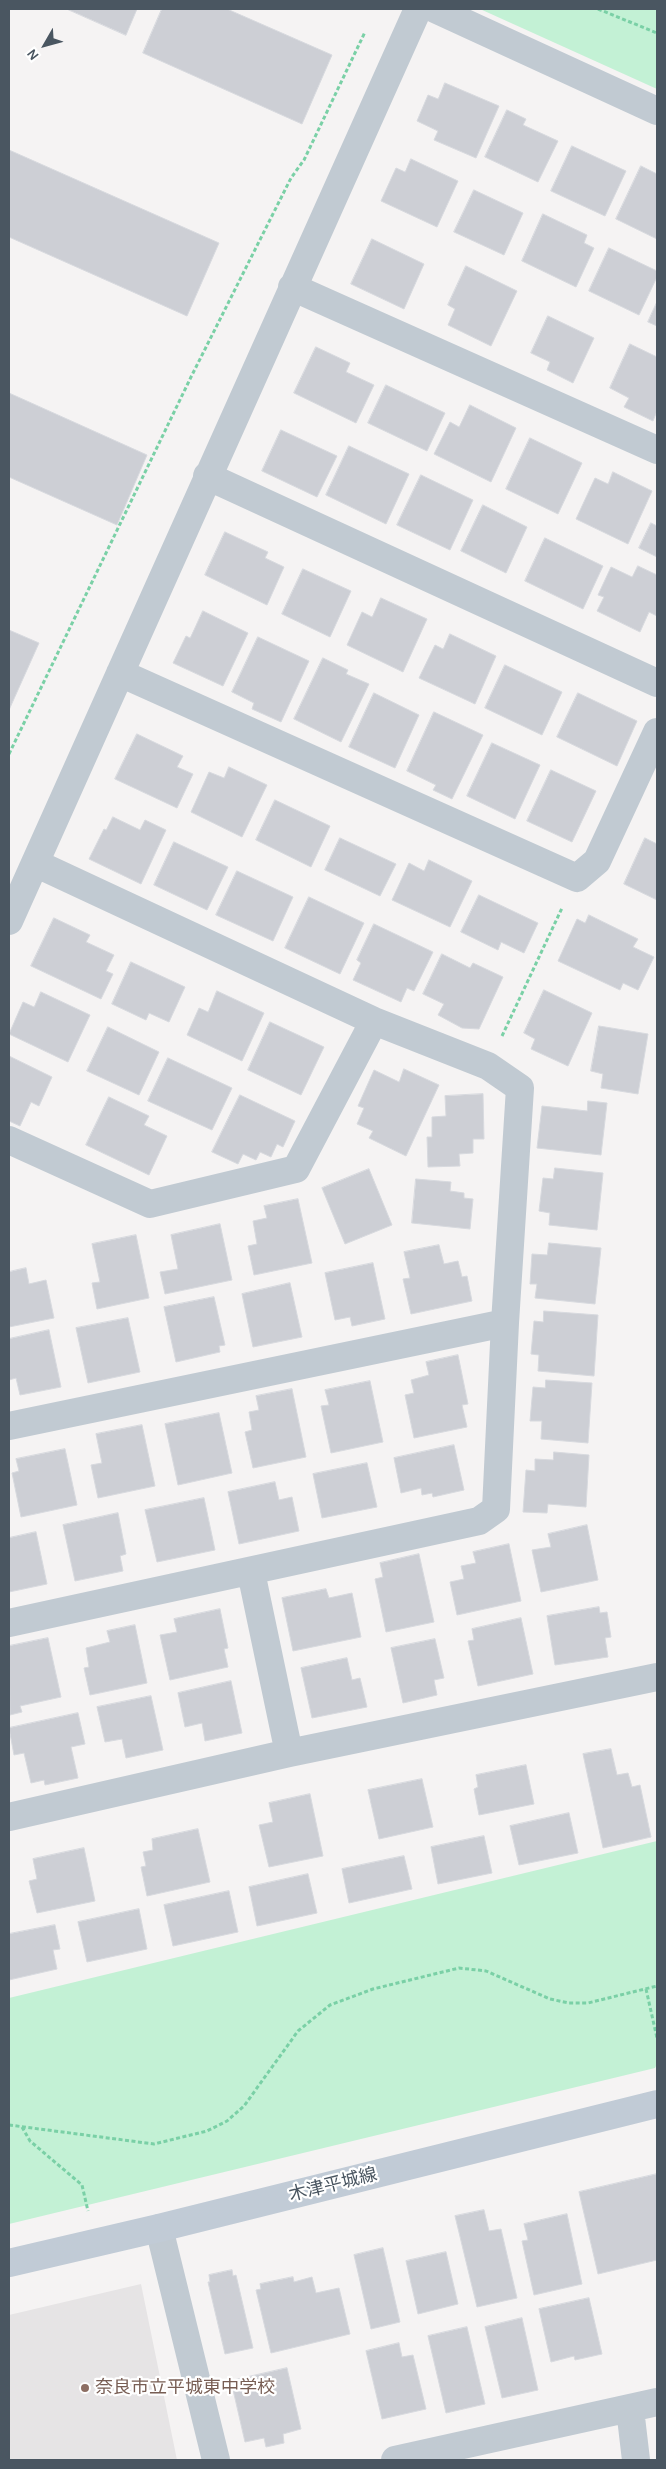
<!DOCTYPE html>
<html>
<head>
<meta charset="utf-8">
<style>
	body { margin:0 }
	#map { position:relative; width:666px; height:2469px; overflow:hidden; background:#f5f3f3; font-family:Karla,sans-serif }
	canvas { display:block }
	.frame { position:absolute; inset:0; border:10px solid #4a5661; pointer-events:none }
	.north { position:absolute; left:20px; top:20px; width:50px; height:50px; -webkit-text-stroke:4px #fff; paint-order:stroke; rotate:232deg; font-size:14px; font-weight:700; line-height:20px; text-align:center; color:#4a5661 }
	.north::after { content:''; display:block; margin:auto; width:18px; height:22px; background:#4a5661; clip-path:polygon(50% 0,100% 100%,50% 72%,0 100%) }
</style>
</head>
<body>
<div id="map">
<canvas width="666" height="2469"></canvas>
<div class="frame"></div>
<div class="north">N</div>
</div>
<script>
const ctx = document.querySelector('canvas').getContext('2d');
ctx.lineJoin = 'round';
function fill(path, color) { ctx.fillStyle = color; ctx.fill(path, 'evenodd'); }
function trace(path, color, width, dash) { ctx.strokeStyle = color; ctx.lineWidth = width; ctx.lineCap = dash ? 'butt' : 'round'; ctx.setLineDash(dash || []); ctx.stroke(path); }
function label(font, color, halo, rows, align = 'center') {
  ctx.font = font + ' Karla,"Noto Sans JP",sans-serif'; ctx.lineWidth = 4.5; ctx.setLineDash([]); ctx.textBaseline = 'middle'; ctx.strokeStyle = halo; ctx.fillStyle = color; for (const [text, x, y, turn = 0] of rows) {
    ctx.save(); ctx.translate(x, y); ctx.rotate((+turn || 0) * Math.PI / 180); ctx.textAlign = isNaN(turn) ? turn : align; if (halo) ctx.strokeText(text, 0, 0); ctx.fillText(text, 0, 0); ctx.restore();
  }
}
const education = new Path2D(`
	M141 2284 177 2460H9V2315Z`);
const green = new Path2D(`
	M480 9H657V89Z
	M657 1841V2064L655 2068 9 2224V1998Z`);
const building = new Path2D(`
	M67 9H137L126 35Z
	M162 9H227L332 55 302 124 143 53Z
	M445 83 499 106 476 158 434 140 438 131 417 121 428 95 438 99Z
	M507 110 526 119 523 125 558 141 538 182 485 157Z
	M572 146 626 171 605 216 551 191Z
	M9 150 219 243 187 316 9 237Z
	M411 159 458 181 437 227 381 201 396 168 405 172Z
	M641 166 657 174V239L616 219Z
	M474 190 523 213 504 255 454 232Z
	M543 214 587 235 584 243 594 248 576 287 522 261Z
	M372 239 424 264 404 309 351 284Z
	M609 248 657 271V277L639 315 589 291Z
	M466 266 517 291 491 346 448 325 455 309 448 305Z
	M657 302V326L648 322Z
	M548 316 594 338 573 383 547 370 550 362 531 353Z
	M630 344 657 357V411L653 421 624 407 629 398 610 388Z
	M316 347 350 363 346 372 374 385 356 423 294 393Z
	M386 385 445 413 427 451 368 423Z
	M9 393 147 455 117 525 9 477Z
	M470 405 516 428 491 482 434 454 450 422 459 427Z
	M281 430 337 456 317 497 262 471Z
	M530 438 582 463 558 514 506 489Z
	M349 446 409 474 386 524 326 495Z
	M613 472 652 491 628 544 576 519 595 478 608 484Z
	M421 475 473 500 450 550 397 525Z
	M483 505 527 527 506 573 461 551Z
	M651 523 657 526V557L639 548Z
	M225 532 268 552 265 558 284 567 267 605 205 575Z
	M545 538 603 566 583 609 525 581Z
	M638 566 657 575V616L649 612 640 632 597 611 604 597 598 595 611 567 632 577Z
	M303 569 351 591 330 637 282 614Z
	M381 598 427 619 403 672 347 645 362 612 372 617Z
	M203 611 248 633 223 686 173 663 186 636 190 638Z
	M9 630 39 643 9 710Z
	M450 634 496 656 475 704 419 678 435 645 443 649Z
	M258 637 309 661 281 722 252 709 254 703 232 692Z
	M323 658 348 670 346 674 369 684 341 742 294 719Z
	M505 665 562 692 542 735 485 708Z
	M374 693 419 715 395 768 349 747Z
	M578 693 637 721 617 766 557 737Z
	M434 712 483 735 452 799 433 790 436 785 407 771Z
	M137 734 183 756 177 767 193 774 177 808 115 779Z
	M492 743 540 765 515 819 467 796Z
	M229 767 267 785 242 837 191 812 209 772 224 778Z
	M551 770 596 791 572 842 527 821Z
	M275 800 330 826 311 867 256 840Z
	M113 817 140 830 145 820 166 830 141 884 89 859 104 829 106 830Z
	M340 838 396 864 380 896 325 870Z
	M645 838 657 844V900L624 884Z
	M174 842 228 867 207 910 154 885Z
	M429 860 472 881 450 927 392 900 409 863 424 871Z
	M237 871 293 897 273 941 216 915Z
	M479 895 538 923 524 953 501 942 498 950 461 932Z
	M309 897 364 923 340 974 285 948Z
	M589 915 638 939 633 947 654 957 638 990 623 983 620 990 558 961 577 919 585 923Z
	M54 918 90 935 86 942 114 955 106 971 113 974 101 999 31 966Z
	M374 924 433 952 414 991 407 988 401 1002 353 980 361 963 357 960Z
	M442 954 470 968 473 963 503 977 479 1029 462 1028 438 1015 444 1004 423 994Z
	M131 962 185 987 169 1022 149 1013 146 1020 112 1004Z
	M544 990 592 1013 568 1066 531 1049 535 1039 524 1033Z
	M217 991 264 1013 242 1061 187 1035 199 1008 208 1012Z
	M41 992 90 1015 68 1062 9 1034 23 1002 34 1007Z
	M270 1022 324 1047 301 1095 248 1070Z
	M599 1026 648 1034 638 1094 601 1088 603 1074 591 1071Z
	M108 1027 159 1052 139 1095 87 1071Z
	M9 1056 52 1077 39 1106 31 1102 20 1126 9 1121Z
	M168 1058 232 1088 212 1130 148 1101Z
	M404 1069 439 1085 406 1156 369 1138 373 1131 357 1124 364 1108 358 1106 374 1070 399 1082Z
	M483 1094 484 1139H473V1153L459 1154 460 1166 428 1167 427 1137H432V1117L446 1116 445 1096Z
	M240 1095 295 1121 283 1147 277 1144 271 1157 260 1152 256 1160 243 1154 238 1164 212 1152Z
	M109 1097 149 1116 144 1125 167 1136 149 1175 86 1145Z
	M588 1101 607 1103 601 1155 537 1148 542 1106 587 1111Z
	M555 1168 603 1173 597 1230 549 1225 550 1213 539 1211 543 1178 553 1179Z
	M369 1169 392 1225 345 1244 322 1188Z
	M416 1179 451 1182 450 1191 464 1193V1198L473 1199 470 1229 412 1223Z
	M298 1199 312 1263 254 1275 248 1246 257 1244 253 1221 267 1218 264 1206Z
	M220 1224 232 1280 165 1294 160 1272 178 1269 171 1235Z
	M136 1235 149 1298 97 1309 92 1283 100 1282 92 1244Z
	M549 1243 601 1248 595 1304 535 1298 537 1284H530L532 1254 547 1255Z
	M439 1245 444 1264 458 1261 462 1277 467 1276 472 1301 411 1314 403 1279 410 1278 404 1252Z
	M373 1263 385 1319 352 1326 350 1317 335 1320 325 1273Z
	M26 1268 29 1284 46 1280 54 1318 9 1327V1272Z
	M290 1283 302 1337 253 1347 242 1294Z
	M214 1297 225 1345 219 1346 220 1352 176 1362 164 1307Z
	M544 1311 598 1315 594 1376 538 1371 539 1355 531 1354 534 1321 543 1322Z
	M128 1318 140 1372 88 1383 76 1328Z
	M49 1330 61 1387 20 1395 16 1378 9 1380V1339Z
	M458 1355 468 1404 462 1405 467 1427 414 1438 405 1395 414 1393 411 1380 429 1375 426 1362Z
	M546 1380 592 1383 588 1443 541 1439 542 1421H530L533 1387 545 1388Z
	M370 1381 383 1442 331 1453 321 1406 329 1405 325 1390Z
	M292 1389 306 1457 253 1468 245 1432 252 1430 249 1412 259 1410 256 1396Z
	M219 1413 232 1473 178 1485 165 1424Z
	M142 1425 155 1486 98 1498 91 1465 102 1463 96 1434Z
	M454 1445 464 1490 433 1497 432 1493 422 1495 421 1488 401 1493 394 1458Z
	M65 1449 77 1505 21 1517 12 1473 19 1471 16 1459Z
	M554 1452 589 1455 586 1507 548 1504 547 1513 523 1512 526 1470 535 1471V1459L553 1460Z
	M367 1463 377 1507 322 1518 313 1474Z
	M275 1482 279 1500 292 1497 299 1531 239 1544 228 1492Z
	M204 1498 215 1550 157 1562 145 1510Z
	M118 1513 126 1554 120 1556 123 1571 75 1581 63 1525Z
	M587 1525 598 1580 541 1592 532 1550 551 1547 548 1534Z
	M36 1532 47 1584 9 1592V1538Z
	M509 1544 521 1601 457 1615 450 1582 464 1579 461 1566 476 1563 473 1552Z
	M419 1554 434 1622 386 1632 375 1579 383 1577 380 1563Z
	M326 1589 329 1598 352 1593 361 1637 293 1651 282 1598Z
	M599 1607 600 1613 607 1612 611 1637 605 1638 608 1657 555 1665 547 1616Z
	M220 1609 228 1648 224 1649 228 1667 170 1680 160 1635 177 1632 174 1619Z
	M521 1618 533 1674 478 1686 468 1641 474 1640 472 1629Z
	M135 1625 147 1683 90 1695 84 1668 89 1667 86 1648 110 1642 107 1631Z
	M48 1638 61 1697 20 1706 22 1712 10 1715 9 1646Z
	M435 1639 444 1678 434 1680 437 1695 403 1703 391 1648Z
	M347 1658 352 1680 360 1678 367 1707 312 1718 301 1668Z
	M231 1681 242 1733 205 1741 202 1723 185 1727 178 1693Z
	M151 1696 163 1750 126 1758 122 1739 105 1742 97 1707Z
	M78 1713 85 1744 71 1747 78 1778 45 1785 44 1780 31 1783 24 1753 14 1755 9 1728Z
	M611 1749 617 1775 628 1773 632 1787 640 1785 651 1837 603 1848 583 1754Z
	M526 1765 534 1804 479 1815 474 1789 478 1787 476 1775Z
	M422 1779 433 1827 379 1839 368 1790Z
	M310 1794 323 1856 269 1867 259 1825 273 1822 269 1803Z
	M569 1813 578 1853 519 1865 510 1826Z
	M198 1829 210 1882 147 1896 141 1867 146 1866 143 1852 153 1850 152 1839Z
	M484 1836 492 1873 438 1884 431 1847Z
	M84 1848 95 1901 37 1913 29 1881 37 1879 33 1859Z
	M404 1856 412 1889 349 1903 342 1869Z
	M308 1874 317 1913 257 1926 249 1887Z
	M229 1891 238 1932 173 1946 164 1905Z
	M139 1909 147 1949 87 1962 78 1922Z
	M55 1925 60 1949 53 1950 57 1969 9 1980V1934Z
	M657 2174V2260L598 2274 579 2192Z
	M484 2210 489 2231 501 2229 517 2298 477 2307 455 2216Z
	M567 2214 582 2284 534 2295 522 2241 528 2240 524 2224Z
	M383 2248 400 2322 371 2329 354 2255Z
	M446 2252 458 2304 418 2314 406 2261Z
	M232 2270 233 2276 236 2275 253 2348 225 2354 208 2282H210L209 2275Z
	M293 2277 294 2282 312 2277 316 2293 339 2288 350 2334 271 2353 256 2290 261 2289 260 2284Z
	M589 2298 602 2354 575 2360 574 2356 551 2362 539 2309Z
	M522 2318 538 2390 502 2398 485 2327Z
	M467 2327 485 2404 446 2413 428 2336Z
	M399 2343 402 2357 413 2355 426 2409 382 2419 366 2351Z
	M287 2368 301 2429 283 2434 284 2443 266 2447 264 2438 245 2442 231 2381Z`);
const path = new Path2D(`
	M598 9 657 33
	M9 754 191 377 291 178 304 160 365 32
	M502 1036 562 908
	M646 1989 657 2038
	M9 2125 154 2144 207 2131 227 2121 244 2106 298 2031 330 2005 373 1989 459 1968 486 1971 550 1999 569 2003H588L657 1986
	M22 2127 30 2141 82 2185 88 2211`);
const street = new Path2D(`
	M435 9 657 111
	M292 287 657 450
	M207 476 657 683
	M120 673 577 878 597 861 657 732
	M9 921 418 9
	M9 1140 150 1204 296 1169 374 1021
	M9 1426 505 1323
	M251 1572 289 1753
	M9 1623 479 1521 496 1509 505 1323 520 1088 488 1066 374 1021 35 863
	M9 1817 289 1753 657 1677
	M159 2228 216 2460
	M630 2409 636 2460
	M395 2460 657 2402`);
const secondary = new Path2D(`
	M9 2263 159 2228 657 2104`);
const markers = [
	[85,2388,5,"#8d6e63"]
];
const streetNames = [
	["木津平城線",333,2185,-14]
];
const educationNames = [
	["奈良市立平城東中学校",95,2388]
];
fill(education, '#e6e4e5');
fill(green, '#c3f1d5');
fill(building, '#cdcfd5');
trace(building, '#d7d9de', 1);
trace(path, '#7ad0a6', 3, [4, 2.5]);
trace(street, '#c1cad2', 28);
trace(secondary, '#c1cbd6', 28);
for (const [x, y, r, color] of markers) { const dot = new Path2D(); dot.arc(x, y, r, 0, 2 * Math.PI); ctx.fillStyle = color; ctx.fill(dot); trace(dot, '#fff', 2); }
label('18px', '#4a5661', '#fff', streetNames);
label('18px', '#785e54', '#fff', educationNames, 'left');
</script>
</body>
</html>
